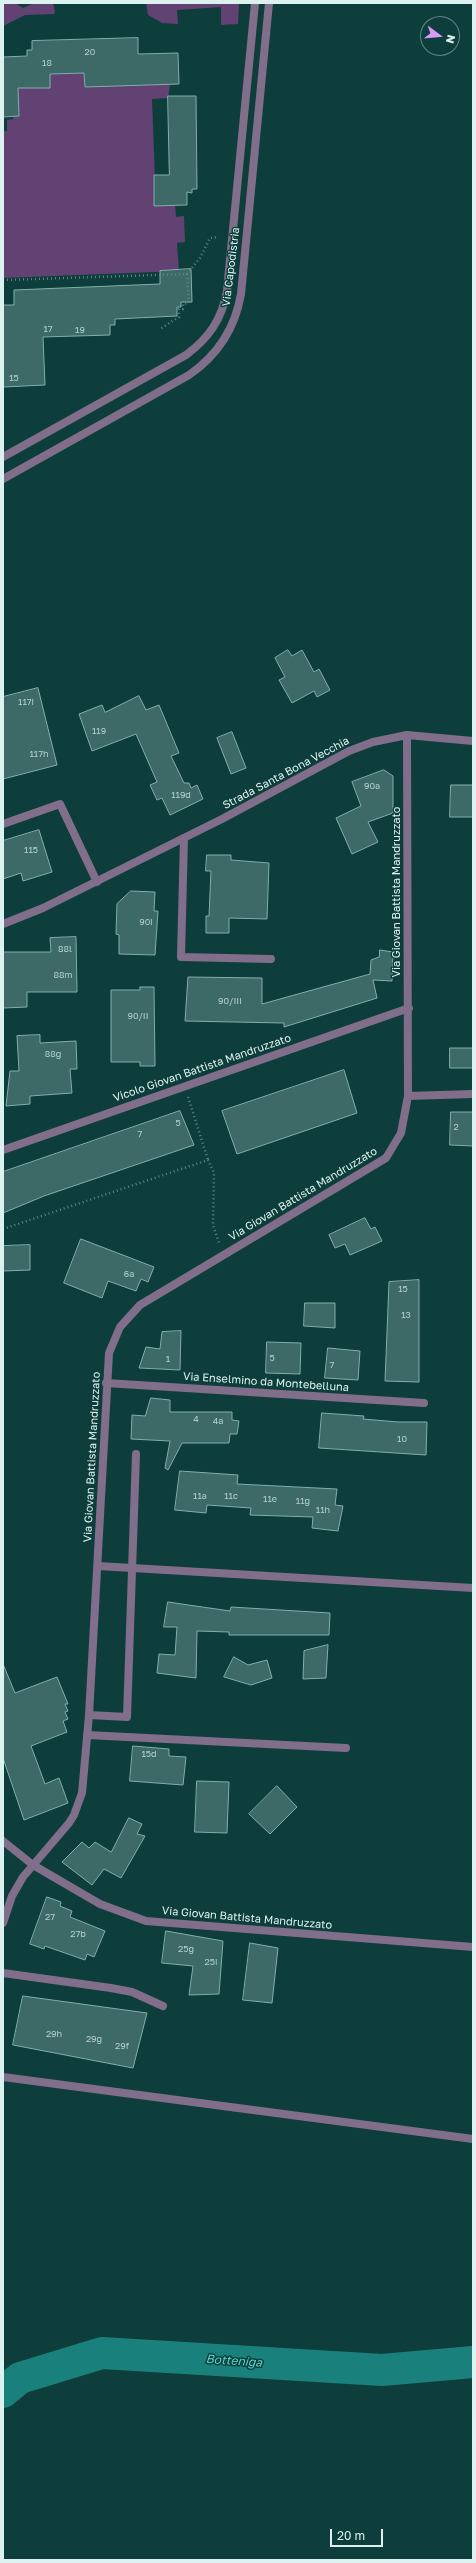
<!DOCTYPE html>
<html>
<head>
<meta charset="utf-8">
<style>
	body { margin:0 }
	#map { position:relative; width:476px; height:2563px; overflow:hidden; background:#0e3e3b; font-family:"Golos Text",sans-serif }
	canvas { display:block }
	.frame { position:absolute; inset:0; border:4px solid #dbf2f0; pointer-events:none }
	.north { position:absolute; left:420px; top:16px; width:40px; height:40px; box-sizing:border-box; background:#0e3e3b; border:1px solid #608683; border-radius:50%; rotate:106deg; font-size:11px; font-weight:700; line-height:16px; text-align:center; color:#dbf2f0 }
	.north::after { content:''; display:block; margin:auto; width:14px; height:18px; background:#d89af8; clip-path:polygon(50% 0,100% 100%,50% 72%,0 100%) }
	.scale { position:absolute; left:330px; top:2529px; width:53px; height:18px; box-sizing:border-box; border:2px solid #dbf2f0; border-top:0; padding-left:5px; font-size:12px; line-height:14px; white-space:nowrap; color:#dbf2f0; -webkit-text-stroke:3px #0e3e3b; paint-order:stroke }
</style>
</head>
<body>
<div id="map">
<canvas width="476" height="2563"></canvas>
<div class="frame"></div>
<div class="north">N</div>
<div class="scale">20 m</div>
</div>
<script>
const ctx = document.querySelector('canvas').getContext('2d');
ctx.lineJoin = 'round';
function fill(path, color) { ctx.fillStyle = color; ctx.fill(path, 'evenodd'); }
function trace(path, color, width, dash) { ctx.strokeStyle = color; ctx.lineWidth = width; ctx.lineCap = dash ? 'butt' : 'round'; ctx.setLineDash(dash || []); ctx.stroke(path); }
function label(font, color, halo, rows, align = 'center') {
  ctx.font = font + ' "Golos Text",sans-serif'; ctx.lineWidth = 3; ctx.setLineDash([]); ctx.textBaseline = 'middle'; ctx.strokeStyle = halo; ctx.fillStyle = color; for (const [text, x, y, turn = 0] of rows) {
    ctx.save(); ctx.translate(x, y); ctx.rotate((+turn || 0) * Math.PI / 180); ctx.textAlign = isNaN(turn) ? turn : align; if (halo) ctx.strokeText(text, 0, 0); ctx.fillText(text, 0, 0); ctx.restore();
  }
}
const green = new Path2D(`
	M3 3H15L23 8 34 3H53L55 12 54 14 25 15 3 26Z
	M146 3H239L238 24 221 25V7L177 10 178 24 162 23 148 15Z
	M84 73 85 87 170 84 168 98 152 99 156 205 175 204 176 217 184 216 185 242 177 243 179 271 3 278V131H7V120L13 119 18 88H50V74Z`);
const river = new Path2D(`
	M3 2392 20 2378 102 2353 382 2370 473 2362`);
const building = new Path2D(`
	M138 38V54L178 53 179 84 85 87 84 73 50 74V88H18L19 116 3 117V57L27 56V50H32V41Z
	M168 96H196L197 189H192V193L187 192V205L154 206V175H169Z
	M191 269 192 302H181V307H177V316L115 319V325H110V335L43 337 45 385 3 387V305H14V290L160 284V271Z
	M288 650 292 656 302 650 314 672 319 669 330 690 317 697 314 691 292 703 279 680 285 677 275 658Z
	M38 688 57 765 3 779V697Z
	M139 696 146 710 159 705 179 753 171 756 184 783H189L191 788 197 785 203 799 170 815 162 798 157 800 150 785 157 782 136 734 92 751 79 714 102 705 105 712Z
	M232 732 246 768 231 774 217 738Z
	M384 770 393 776V813L368 822 378 842 352 854 336 818 361 806 352 782Z
	M451 785H473V817H450Z
	M39 830 52 872 23 881 21 873 3 879V841Z
	M207 855H231V860L269 863 267 919 229 918V933H206V916H209L211 871H206Z
	M131 891 155 892 154 911H158L155 955 119 954V935L116 934 117 904Z
	M76 937 77 992H27V1007L3 1008V952H51L50 938Z
	M380 950 393 952 392 981 373 980 377 998 284 1027V1023L185 1021 188 977 262 978V1004L370 974 371 960 379 957Z
	M140 987H154L155 1066H140V1062H111V990H140Z
	M40 1035V1043L76 1041 77 1069H70L72 1093 30 1096V1104L6 1106 10 1071H19L17 1036Z
	M450 1048H473V1068H450Z
	M344 1070 357 1113 237 1154 222 1111Z
	M180 1111 194 1145 44 1196 3 1213V1172Z
	M451 1112H473V1146L450 1145Z
	M365 1218 371 1229 375 1227 382 1241 350 1255 345 1244 335 1248 329 1235Z
	M81 1239 154 1267 148 1282 141 1279 136 1291 108 1281 102 1298 64 1283Z
	M30 1245V1270L3 1271V1246Z
	M419 1280V1382L385 1381 389 1282Z
	M305 1303H335V1328L304 1326Z
	M181 1331 180 1370 139 1368 146 1347 160 1349 162 1332Z
	M267 1342 301 1343 300 1374 266 1373Z
	M328 1348 360 1351 358 1380 325 1378Z
	M151 1398 170 1400V1412H232V1420L239 1421 237 1434H230L229 1443H182L168 1470 165 1468 170 1441 131 1439 132 1415 145 1416Z
	M322 1413 364 1416 363 1419 398 1422H427L426 1455 319 1448Z
	M180 1471 238 1475 237 1484 337 1489 335 1505 343 1506 338 1531 312 1528 313 1517 250 1515 251 1508 207 1505 206 1513 175 1510Z
	M168 1602 230 1611 231 1607 330 1613 329 1635H229V1632L197 1631 196 1678 157 1673 159 1654 175 1655 177 1627H164Z
	M328 1645 326 1678 303 1679 304 1651Z
	M234 1657 248 1665 267 1660 272 1678 251 1685 224 1677Z
	M3 1664 15 1693 57 1677 68 1704H65L68 1711 65 1712 68 1719 63 1721 67 1732 31 1746 45 1784 59 1778 68 1803 24 1820 3 1758Z
	M133 1746 169 1749V1756L186 1757 183 1785 130 1781Z
	M197 1781 229 1782 227 1833 195 1832Z
	M277 1786 297 1807 270 1834 249 1814Z
	M129 1818 142 1824 137 1834 145 1836 121 1878 104 1869 92 1885 62 1862 82 1842 89 1848 95 1842 111 1852Z
	M47 1897 61 1902 60 1906 72 1911 70 1917 105 1931 94 1957 87 1954 85 1960 45 1946 44 1949 30 1944Z
	M166 1931 223 1941 219 1994 189 1995 193 1966 162 1963Z
	M250 1943 278 1948 272 2003 243 2000Z
	M23 1996 147 2013 133 2068 13 2045Z`);
const path = new Path2D(`
	M187 274 200 258 210 238 219 237
	M3 280 187 274 189 303 183 304V309H179V317L160 329
	M188 1097 208 1160
	M3 1229 208 1160 214 1173 213 1225 219 1243`);
const service = new Path2D(`
	M89 1715 127 1717 136 1454
	M3 1973 111 1988 132 1992 163 2006
	M3 2077 473 2139`);
const minor = new Path2D(`
	M3 457 186 355C209 338 222 319 227 291L255 3
	M3 479 189 375C218 355 235 329 241 294L269 3
	M3 824 60 804 97 882
	M184 838 181 957 271 959
	M408 1096 473 1094
	M3 1150 409 1008
	M106 1383 424 1403
	M98 1566 473 1588
	M87 1735 346 1748
	M3 1841 33 1865 100 1904 146 1921 473 1947
	M3 1923 12 1896 23 1877 69 1823 74 1815 82 1793 89 1715 109 1353 120 1327 140 1305 386 1158 401 1133 408 1096 407 735`);
const tertiary = new Path2D(`
	M3 924 43 908 222 819 349 751 373 742 407 735 473 741`);
const numberNames = [
	["20",90,52],
	["18",47,63],
	["17",48,329],
	["19",80,330],
	["15",14,378],
	["117i",26,702],
	["119",99,731],
	["117h",39,754],
	["90a",372,786],
	["119d",181,795],
	["115",31,850],
	["90i",146,922],
	["88l",65,949],
	["88m",63,975],
	["90/III",230,1001],
	["90/II",138,1016],
	["88g",53,1054],
	["5",178,1123],
	["2",456,1127],
	["7",140,1134],
	["6a",129,1274],
	["15",403,1289],
	["13",406,1315],
	["5",272,1358],
	["1",168,1359],
	["7",332,1365],
	["4",196,1419],
	["4a",218,1421],
	["10",402,1439],
	["11a",200,1496],
	["11c",231,1496],
	["11e",270,1499],
	["11g",303,1501],
	["11h",323,1510],
	["15d",149,1754],
	["27",50,1917],
	["27b",78,1934],
	["25g",186,1949],
	["25i",211,1962],
	["29h",54,2034],
	["29g",94,2039],
	["29f",122,2046]
];
const streetNames = [
	["Via Capodistria",231,267,-83],
	["Strada Santa Bona Vecchia",286,773,-28],
	["Via Giovan Battista Mandruzzato",397,892,-90],
	["Vicolo Giovan Battista Mandruzzato",202,1068,-19],
	["Via Giovan Battista Mandruzzato",303,1194,-31],
	["Via Enselmino da Montebelluna",266,1382,4],
	["Via Giovan Battista Mandruzzato",92,1457,-87],
	["Via Giovan Battista Mandruzzato",247,1918,5]
];
const waterNames = [
	["Botteniga",234,2361,4]
];
fill(green, '#624173');
trace(river, '#1a807b', 32);
fill(building, '#3d6a67');
trace(building, '#81afac', 1);
trace(path, '#5f8683', 2.5, [1, 3]);
trace(service, '#806e8b', 8);
trace(minor, '#806e8b', 8);
trace(tertiary, '#806e8b', 8);
label('9px', '#b4d0ce', null, numberNames);
label('11px', '#dbf2f0', '#0e3e3b', streetNames);
label('italic 12px', '#58d7d0', '#0e3e3b', waterNames);
</script>
</body>
</html>
